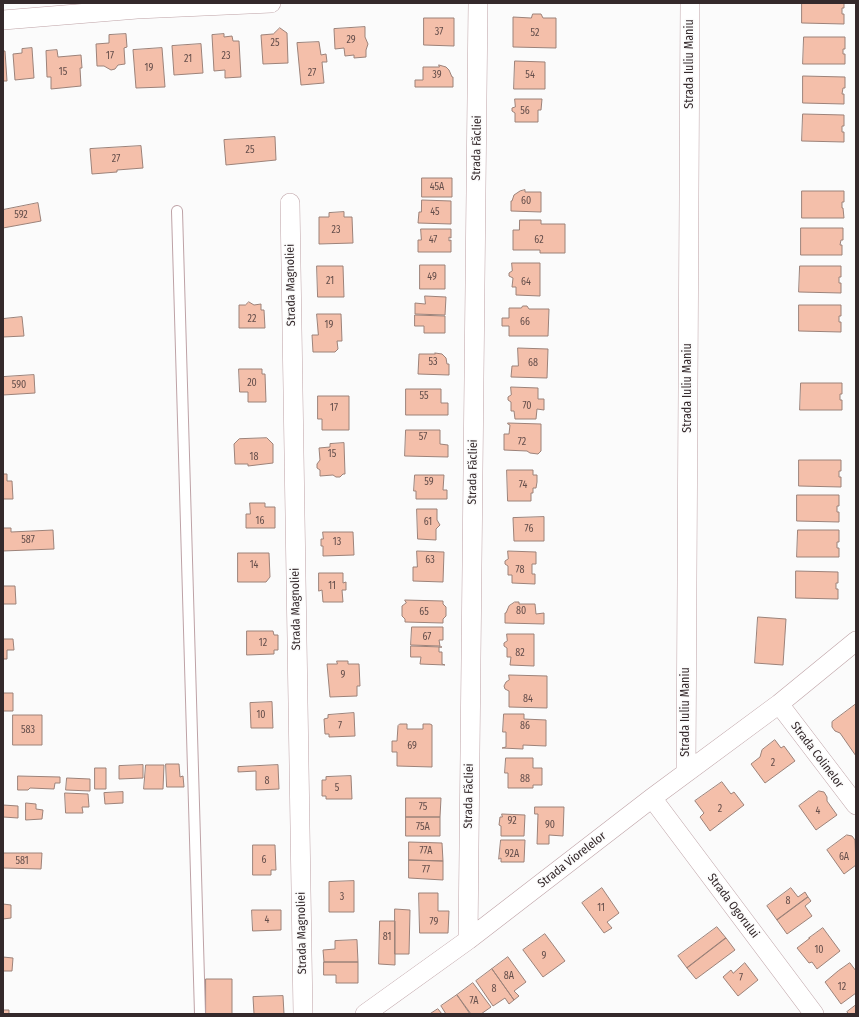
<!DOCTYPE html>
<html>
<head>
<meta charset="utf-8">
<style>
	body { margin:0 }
	#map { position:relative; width:859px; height:1017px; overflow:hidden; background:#fbfbfb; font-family:"Fira Sans Condensed",sans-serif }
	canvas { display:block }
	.frame { position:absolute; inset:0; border:4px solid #34292b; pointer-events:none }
</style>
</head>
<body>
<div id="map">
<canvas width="859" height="1017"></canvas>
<div class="frame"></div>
</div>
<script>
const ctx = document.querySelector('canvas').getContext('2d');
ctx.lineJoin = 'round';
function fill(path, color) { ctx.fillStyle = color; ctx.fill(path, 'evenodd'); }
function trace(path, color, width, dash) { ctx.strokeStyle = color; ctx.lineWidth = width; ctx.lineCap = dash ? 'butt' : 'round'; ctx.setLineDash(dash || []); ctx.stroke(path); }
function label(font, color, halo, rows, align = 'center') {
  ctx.font = font + ' "Fira Sans Condensed",sans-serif'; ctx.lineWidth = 3; ctx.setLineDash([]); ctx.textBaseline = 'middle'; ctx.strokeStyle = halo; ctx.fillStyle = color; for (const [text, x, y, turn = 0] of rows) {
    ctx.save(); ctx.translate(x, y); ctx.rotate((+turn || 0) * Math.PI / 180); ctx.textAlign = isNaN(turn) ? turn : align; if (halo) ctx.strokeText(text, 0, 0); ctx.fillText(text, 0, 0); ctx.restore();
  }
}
const building = new Path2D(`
	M802 3H844V8H842V14H844V24L802 23Z
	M533 14H541L543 18H556V48L513 47V17L531 18Z
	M424 18H454V46L424 45Z
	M365 27V37L368 44 366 50V57L354 58V55L345 56 344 48 335 49 334 29Z
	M280 28 287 33 288 63 263 64 261 35 273 34Z
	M126 34 127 47 124 48 125 64 118 65 115 69 111 70 104 66H97L96 44 109 43V35Z
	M224 34V37L232 36 233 41H239L241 77 225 78V70L214 71 212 35Z
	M804 37H845V49H843V54H845V64H803Z
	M319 42 321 55 326 54 327 62H322L324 83 301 85 297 43Z
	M201 44 203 73 174 75 172 46Z
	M32 48 34 78 15 80 13 54 22 53V49Z
	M162 48 165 87 136 88 133 50Z
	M57 50 58 57 81 55 82 68H80L81 86 51 89V77H47L46 51Z
	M3 51H5L7 81H3Z
	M515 61 545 62V89H514Z
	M439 65 446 67 449 70 452 77H453V87H415V80H423V67H439Z
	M803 76 845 77V88H843L842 94H844V104L803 103Z
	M515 99H542L541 110H538V122H515V113L512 111V108L515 107Z
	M803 114 844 115V126H842V132H844V142L802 141Z
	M275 137 276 160 226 165 224 140Z
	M141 146 143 168 117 170V172L92 174 90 149Z
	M422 178H452V197H422Z
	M525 190V192H541V212L511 211V201H512L514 195 520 191Z
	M802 191H844V202H842V208H843L844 218H802Z
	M422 200 451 201V224L418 223 419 212H421Z
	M38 203 41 221 3 228V210Z
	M344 212V217H352L353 243 319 244V217H329V213Z
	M520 220H541V224H565V253H540V250H513V230H519Z
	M801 228H843V240H841L840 245H842V255H801Z
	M421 229H451V238L449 237V241L451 240V252H418V240H421Z
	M512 263H540V296L516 295V287H512L513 278 509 276V273L512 271Z
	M420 265H445V289H420Z
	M317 266H343L344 297H318Z
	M800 266H841V277H839V283H841V293L799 292Z
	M425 296 446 297 445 315 415 314V303L425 304Z
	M249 302 254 305 261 304V310H264L265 328H239V305H245Z
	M799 305H841V316H839V322H841V332L799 331Z
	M523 306H527L529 309H549L548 336H509V326H502V318H509V308H521Z
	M317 314H341L342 341H337L338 349 335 352H313L312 335H318Z
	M415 315 445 316V333H424V326H415Z
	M22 317 24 336 3 337V319Z
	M518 348 548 349 547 378 511 377 512 366H518Z
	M435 353 442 354 446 358 447 364H449V375L418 374 419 354H435Z
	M239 369H262V374H265L266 402H248V392H240Z
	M34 375 35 393 3 395V377Z
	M801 383H842V394H840V400H842V410H800Z
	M511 387 538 388V399H544V410L537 409 536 419H515L514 411H511V402L508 400V397L511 395Z
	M406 389H441V403H448V415H406Z
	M318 396H349V430H322V419H318Z
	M508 423 541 424V451L538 454 530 453 527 451 504 450V434H509L510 425 508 424Z
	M406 430H440V444L448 445V457L405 456Z
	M267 438 273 444V463L248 466V464H235L234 444 239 439Z
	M344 443 345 474H343L340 477H336L333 475 320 476V470L317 468V464L320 460 319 448 330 447V444Z
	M799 460H841V471H839V477H841V487L799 486Z
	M507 470H533V475H537V482L536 488H533V493H531V501H508Z
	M3 474H7V481H12L13 499H3Z
	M415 475H444L443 490H447V499H416V491H414Z
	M797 495H839V506H837V512H839V522L797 521Z
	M250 503H265V507H275V528H246V514H250Z
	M417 509H437V520L440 525 436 529V540L418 539Z
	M544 517V541H514L513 518Z
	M3 528H11V532L53 530 54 549 3 551Z
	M798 530H839V542H837V548H839V557H797Z
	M323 532H353L354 555 323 556V546H321V539H323Z
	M417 551 444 552 443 582 413 581V567H417Z
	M508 551 536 552V564H532V574H535V584L512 583V575H508V566L505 564V561L508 559Z
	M238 553H269L270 577 266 582H238Z
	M796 571 838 572V583H836V589H838V599L796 598Z
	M319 573H343V583L346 582V590H342L343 602H323L322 590 319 591Z
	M3 586H15L16 604H3Z
	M405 600 443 601V604L446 607V616L443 619V623L405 622V619L402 616V606L406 603Z
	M515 602H519V604H535L536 614 544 613V624L505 623V613H506L509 606Z
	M758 617 786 619 783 665 755 663Z
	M412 627H443V640H439L440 646 411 645Z
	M247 631H273L274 635H278V650H274V654L247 655Z
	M507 634H534V666L510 665 511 657H507V648L504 646V643L507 641Z
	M3 639H13L14 650H7V659H3Z
	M411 646 442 647H439V652H442V664L445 665 420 664 421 657H411Z
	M337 661H348V664H359L360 686H357V696L330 697 327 664H337Z
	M509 675 547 676V708L509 707V691L505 689 504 686 506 682 509 680Z
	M3 693H13V711H3Z
	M272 702 273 728H251L250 703Z
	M856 704V756L840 733 835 731 832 727V722Z
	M354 713 355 736 329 737V734H325L324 719 328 718V715Z
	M504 714H524V719L546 720V746L523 745V749L502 748 506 747V732H503Z
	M13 715H42V745H13Z
	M400 724H407V729H423V724H430L432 725V767L397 766V752H392V741H397L398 726Z
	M775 740 781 748 784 746 795 761 765 783 751 764 760 757 762 750Z
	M506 758H533V768H542V785H533V788H508V773H505Z
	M166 764H179L180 777 183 776 184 787H167Z
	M143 765V778L119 779V766Z
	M146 765H164L163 789H144Z
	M278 765 279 789 256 790V771L238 772V767Z
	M95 768H106V789H95Z
	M18 776 60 777V783H55L54 789 30 788 28 790H18Z
	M351 776 352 799H326V796H322V780H326V777Z
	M67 778 90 779V791L66 790Z
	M722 782 731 794 734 792 744 805 710 831 700 817 704 813 695 801Z
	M819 791 824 792 827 797V801L837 815 816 830 799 806Z
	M123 792V803L105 804 104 793Z
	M65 793 88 794 89 807H82L83 813H66Z
	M406 798H441L440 817H406Z
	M26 803 36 804V809L43 810 42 819 26 820Z
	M3 805 18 806V818L3 817Z
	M535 807H564L563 836 549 835V844H537L538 814H535Z
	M502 814 525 815 524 836H501V826L499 825 500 817H502Z
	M406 817H440V836H406Z
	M847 835 852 836 855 840 856 865 844 874 827 850Z
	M501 840H525L524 862H501V858L499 859Z
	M409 842 442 843 443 861 409 860Z
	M253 845H275L276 870H271V875H253Z
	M3 853H42L41 869 3 868Z
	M409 860 443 861V880L409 878Z
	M354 881V912H329V882Z
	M602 888 619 913 607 922 612 928 604 933 582 903Z
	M791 888 798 897 805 892 808 897 777 920 767 906Z
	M419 893H438V911H449L448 933H420Z
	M808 897 811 901 805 906 812 916 787 934 777 920Z
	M3 904 11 905V918L3 919Z
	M395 909 410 910 409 954H395Z
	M252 910H281V930L253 931Z
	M380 921H395V965L379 964Z
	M717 927 726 938 687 968 678 956Z
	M823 928 840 951 817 969 812 962 809 963 797 948 810 938H809Z
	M545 934 565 961 543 977 523 950Z
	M726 938 735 950 696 979 687 968Z
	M357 940 358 962H324L323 950 335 949V941Z
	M3 957 13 958 12 971H3Z
	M508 957 526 982 514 991 519 996 514 1000 492 969Z
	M324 962H358V983H336V975H324Z
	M745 963 758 980 738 996 723 977 731 970 733 973Z
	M850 963 856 971V993L841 1004 825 982 838 971Z
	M492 969 514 1000 509 1004 505 998 493 1006 476 981Z
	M206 979H232V1014H206Z
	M473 983 491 1007 481 1014H471L457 995Z
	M457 995 470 1014H446L441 1006Z
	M283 996 284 1014H254L253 997Z
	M856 1005V1014H849L847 1012Z
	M438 1009 442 1014H430Z
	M3 1010H9V1014H3Z`);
const lane = new Path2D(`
	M177 211 200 1014`);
const street = new Path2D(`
	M3 20 137 9 271 3
	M290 203 303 1014
	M779 704 856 805
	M686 773 690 3
	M652 798 814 1014
	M468 940 478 3
	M365 1014 468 940 652 798 779 704 856 641`);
const numberNames = [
	["37",439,32],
	["52",535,33],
	["29",351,40],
	["25",275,43],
	["17",110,56],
	["23",226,56],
	["21",188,59],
	["19",149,68],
	["15",63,72],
	["27",312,73],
	["39",437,75],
	["54",530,75],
	["56",525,111],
	["25",250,150],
	["27",116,159],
	["45A",437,187],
	["60",526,201],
	["45",435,212],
	["592",21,215],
	["23",336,230],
	["47",433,240],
	["62",539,240],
	["49",432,277],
	["21",330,281],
	["64",526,282],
	["22",252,319],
	["66",525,322],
	["19",329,325],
	["53",433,362],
	["68",533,363],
	["20",252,383],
	["590",19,385],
	["55",424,396],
	["70",527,406],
	["17",334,408],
	["57",423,437],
	["72",522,442],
	["15",332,454],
	["18",254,457],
	["59",429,482],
	["74",523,485],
	["16",260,521],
	["61",428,522],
	["76",529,529],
	["587",28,540],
	["13",337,542],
	["63",430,560],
	["14",254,565],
	["78",520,570],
	["11",332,586],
	["80",521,611],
	["65",424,612],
	["67",427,637],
	["12",263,643],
	["82",520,653],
	["9",343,675],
	["84",528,699],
	["10",261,715],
	["7",340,726],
	["86",525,726],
	["583",28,730],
	["69",412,746],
	["2",773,763],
	["88",525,779],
	["8",267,781],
	["5",337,788],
	["75",423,807],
	["2",720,809],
	["4",818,811],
	["92",512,821],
	["90",550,825],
	["75A",423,827],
	["77A",426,851],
	["92A",512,854],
	["6A",844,857],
	["6",264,860],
	["581",22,861],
	["77",426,870],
	["3",342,897],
	["8",788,901],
	["11",601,908],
	["4",267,920],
	["79",434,922],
	["81",387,937],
	["10",819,950],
	["9",544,956],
	["8A",509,976],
	["7",741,978],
	["12",842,987],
	["8",494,989],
	["7A",474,1001]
];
const streetNames = [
	["Strada Iuliu Maniu",690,64,-90],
	["Strada Făcliei",477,148,-89],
	["Strada Magnoliei",291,285,-91],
	["Strada Iuliu Maniu",688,388,-90],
	["Strada Făcliei",473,472,-89],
	["Strada Magnoliei",296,609,-91],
	["Strada Iuliu Maniu",686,712,-90],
	["Strada Colinelor",817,755,53],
	["Strada Făcliei",469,796,-89],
	["Strada Viorelelor",572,860,-38],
	["Strada Ogorului",733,906,53],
	["Strada Magnoliei",302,933,-91]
];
fill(building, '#f4bfaa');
trace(building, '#9c8279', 1);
trace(lane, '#bea2a6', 12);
trace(street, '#bea2a6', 20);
trace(lane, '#fff', 10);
trace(street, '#fff', 19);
label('10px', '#644e4b', null, numberNames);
label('12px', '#34292b', '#fbfbfb', streetNames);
</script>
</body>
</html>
